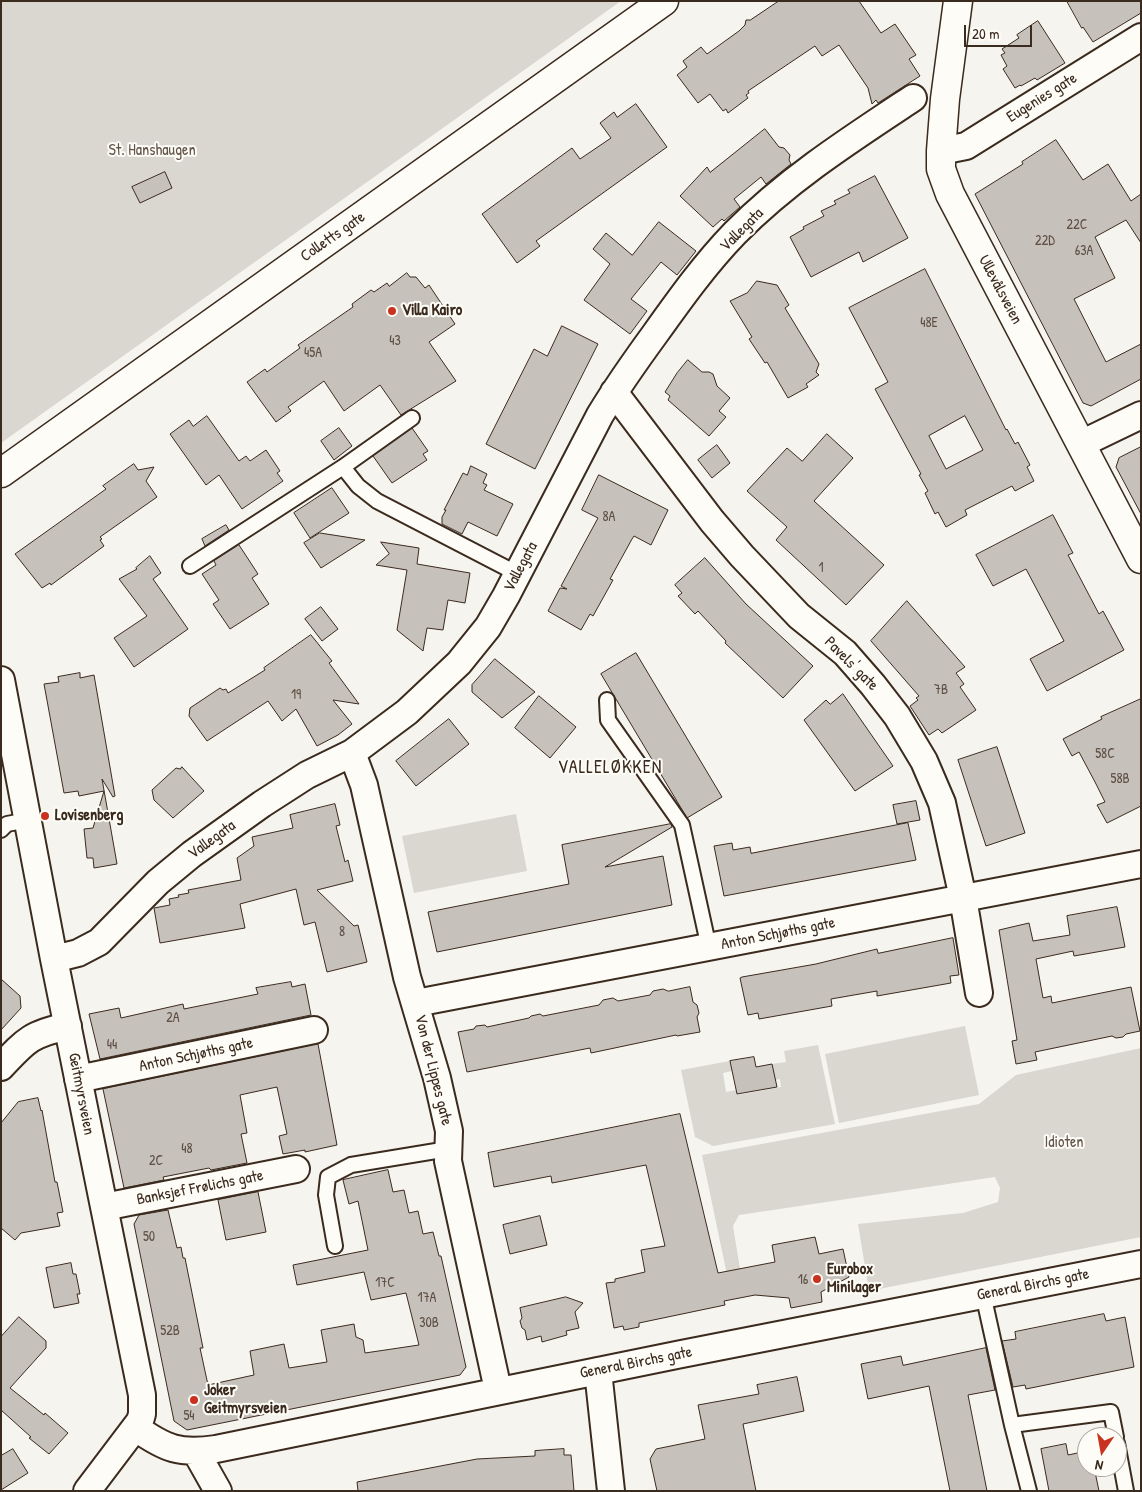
<!DOCTYPE html>
<html>
<head>
<meta charset="utf-8">
<style>
	body { margin:0 }
	#map { position:relative; width:1142px; height:1492px; overflow:hidden; background:#f5f4ee; font-family:"Patrick Hand",sans-serif }
	canvas { display:block }
	.frame { position:absolute; inset:0; border:2px solid #3b2a1e; pointer-events:none }
	.north { position:absolute; left:1077px; top:1427px; width:50px; height:50px; box-sizing:border-box; background:#fdfcf7; border:1px solid #afa8a0; border-radius:50%; rotate:192deg; font-size:14px; font-weight:700; line-height:20px; text-align:center; color:#3b2a1e }
	.north::after { content:''; display:block; margin:auto; width:18px; height:22px; background:#c8321e; clip-path:polygon(50% 0,100% 100%,50% 72%,0 100%) }
	.scale { position:absolute; left:964px; top:25px; width:68px; height:22px; box-sizing:border-box; border:2px solid #3b2a1e; border-top:0; padding-left:6px; font-size:15px; line-height:18px; white-space:nowrap; color:#3b2a1e; -webkit-text-stroke:4px #fdfcf7; paint-order:stroke }
</style>
</head>
<body>
<div id="map">
<canvas width="1142" height="1492"></canvas>
<div class="frame"></div>
<div class="north">N</div>
<div class="scale">20 m</div>
</div>
<script>
const ctx = document.querySelector('canvas').getContext('2d');
ctx.lineJoin = 'round';
function fill(path, color) { ctx.fillStyle = color; ctx.fill(path, 'evenodd'); }
function trace(path, color, width, dash) { ctx.strokeStyle = color; ctx.lineWidth = width; ctx.lineCap = dash ? 'butt' : 'round'; ctx.setLineDash(dash || []); ctx.stroke(path); }
function label(font, color, halo, rows, align = 'center') {
  ctx.font = font + ' "Patrick Hand",sans-serif'; ctx.lineWidth = 4; ctx.setLineDash([]); ctx.textBaseline = 'middle'; ctx.strokeStyle = halo; ctx.fillStyle = color; for (const [text, x, y, turn = 0] of rows) {
    ctx.save(); ctx.translate(x, y); ctx.rotate((+turn || 0) * Math.PI / 180); ctx.textAlign = isNaN(turn) ? turn : align; if (halo) ctx.strokeText(text, 0, 0); ctx.fillText(text, 0, 0); ctx.restore();
  }
}
const green = new Path2D(`
	M1 1H621L1 443Z
	M516 814 527 871 414 893 402 836Z
	M965 1026 979 1095 839 1123 825 1054Z
	M818 1045 835 1124 713 1146 695 1137 681 1070 730 1061 732 1071 723 1073 726 1092 736 1090 738 1095 781 1087 780 1079 775 1080 772 1064 786 1062 784 1051Z
	M1141 1048V1237L869 1291 858 1224 963 1213 998 1202 1000 1188 995 1177 739 1215 733 1226 740 1269 727 1275 702 1155 979 1104 1016 1075Z`);
const building = new Path2D(`
	M779 1H859L881 33 895 24 916 55 909 59 920 76 878 103 876 100 872 104 868 88 839 45 822 56 815 46 748 91 749 93 746 95 748 98 728 113 726 109 723 111 710 94 698 103 677 75 687 67 683 61 701 47 707 54 739 31 745 25 746 20H750Z
	M1067 1H1141V13L1093 42 1083 27 1082 28Z
	M1038 21 1065 63 1037 80 1035 78 1021 86 1020 85 1015 88 1003 69 1007 66 1001 55 1005 53 1002 49 1019 38 1017 35Z
	M636 104 667 147 536 241 540 246 517 263 482 214 572 148 580 159 611 138 600 123 614 112 617 117Z
	M765 129 779 147 784 148 790 155 789 160 791 164 766 184 761 177 734 199 740 207 724 221 722 219 713 227 680 196 707 167 710 172Z
	M1056 140 1083 180 1108 164 1131 201 1141 194V243L1126 220 1095 237 1115 278 1074 299 1106 362 1141 344V379L1091 406 1083 403 975 194 1023 164 1022 162Z
	M165 172 172 188 140 203 132 187Z
	M875 176 908 238 863 262 859 252 811 277 790 237 804 229 803 227 824 216 821 211 836 204 834 201 850 193 848 190Z
	M659 222 696 251 677 275 661 262 631 299 647 311 630 334 584 300 610 264 593 249 606 233 632 255Z
	M925 269 1006 430 1007 429 1015 444 1018 442 1030 465 1027 467 1034 481 1015 491 1012 486 965 510 967 515 946 527 938 512 935 514 925 493 928 491 919 475 921 474 875 389 888 382 849 308ZM965 416 983 450 946 469 929 436Z
	M407 273 410 277H416L425 288 429 285 455 324 429 342 456 381 401 415 380 385 344 411 324 381 288 407 291 411 276 422 247 382 265 369 267 372 300 348 298 345 353 307 352 304 371 290 374 292 387 283 389 286Z
	M757 281 777 285 789 305 785 308 819 364 816 372 819 375 806 384 808 387 788 398 767 362 765 363 749 339 752 337 730 301 747 293Z
	M562 326 598 344 535 469 486 444 534 349 547 356Z
	M688 360 702 372H709L713 374 717 386 730 398 719 411 726 417 709 436 668 400 670 396 665 392 677 373Z
	M207 416 239 461 246 456 250 461 266 450 280 471 277 473 283 481 242 509 219 475 206 485 170 434 189 420 193 426Z
	M339 428 352 446 334 460 321 441Z
	M412 428 428 451 423 454 427 460 392 483 373 456Z
	M827 434 853 458 814 501 884 565 846 605 776 540 787 527 747 491 787 448 802 461Z
	M717 445 730 463 712 478 698 460Z
	M1141 447V514L1116 467 1119 458Z
	M134 464 138 470 154 467 146 481 157 497 100 537 102 539 100 540 104 546 51 585 50 583 42 588 15 554 106 489 103 486Z
	M471 466 487 474 483 483 487 485 484 490 513 504 497 536 468 522 462 534 442 524V517L446 510H444L463 473 467 475Z
	M599 475 668 510 651 545 634 536 632 539 610 579 613 580 593 616 590 614 581 630 548 611 560 588 567 589 561 586 598 518 582 510Z
	M332 488 349 513 310 538 294 513Z
	M1053 515 1073 553 1068 555 1099 614 1103 611 1124 650 1047 691 1030 659 1064 641 1026 569 993 586 976 555Z
	M226 525 229 530 205 546 202 539Z
	M320 533 365 540 321 568 304 543Z
	M381 542 419 548 417 564 470 573 465 603 448 600 443 630 427 628 423 651 397 630 407 570 376 565 389 554Z
	M239 545 258 574 252 578 269 604 230 629 213 604 219 600 202 574 216 565 214 561Z
	M150 556 161 573 153 579 188 629 134 667 114 638 147 616 119 579 137 569 136 568Z
	M705 558 746 604 813 666 783 698 725 643 726 641 698 611 695 614 678 596 682 593 675 585Z
	M907 601 965 667 956 673 964 684 960 687 976 710 942 733 938 729 929 735 910 706 918 700 916 698 919 696 871 641Z
	M321 607 338 629 322 641 305 619Z
	M311 635 332 661 329 663 359 704 333 700 352 724 338 735 317 746 296 709 282 721 268 701 207 741 189 716 190 708 220 688 223 690 226 689 228 693 265 670 264 668Z
	M636 653 722 797 687 818 601 674Z
	M495 659 535 692 502 718 472 692V685Z
	M80 673V678L94 675 115 796 113 797 102 779 117 864 94 868 93 858H87L84 829 93 828 104 791 79 796 78 791 64 793 44 684 59 682 58 677Z
	M843 694 893 766 855 791 804 720 826 700 830 704Z
	M539 696 576 727 550 758 515 728Z
	M1141 699V806L1107 823 1097 805 1105 802 1095 782 1079 752 1072 756 1063 739 1102 719 1101 717Z
	M449 719 469 744 416 786 396 761Z
	M997 747 1025 833 986 846 958 760Z
	M182 767 204 791 173 818 154 800 152 790 176 768 180 769Z
	M916 801 920 820 897 824 893 805Z
	M335 804 340 825 336 826 345 862 348 860 353 881 317 890 354 926 358 925 367 962 327 972 315 922 304 925 296 889 240 904 245 928 160 943 154 908 170 905 169 899 179 897 178 895 189 893 188 890 241 880 237 858 254 846 252 837 293 828 290 815Z
	M908 823 916 860 724 896 714 846 732 843 733 850 750 847 751 853Z
	M671 824 672 827 605 867 663 856 672 905 437 952 428 912 569 884 562 845Z
	M1117 907 1125 947 1074 956 1073 951 1036 959 1043 998 1051 996 1052 1003 1131 987 1140 1031 1126 1034 1123 1037 1116 1038 1112 1036 1035 1052 1037 1060 1016 1064 1012 1041 1017 1040 999 930 1029 923 1033 941 1070 935 1067 916Z
	M953 938 959 975 950 976 951 983 877 996V991L831 999 832 1006 759 1019 758 1013 748 1015 740 978 742 977 816 964 877 949 878 953Z
	M1 979 20 996 21 1008 1 1030Z
	M291 982 292 987 305 984 311 1015 100 1059 89 1014 119 1008 121 1018 183 1004 184 1009 258 994 256 988Z
	M690 987 693 1002 697 1005 699 1013 697 1017 700 1032 677 1036 676 1035 591 1053 590 1048 467 1072 458 1032 474 1029 476 1026 485 1025 487 1027 529 1018 531 1016 540 1014 543 1016 599 1005 603 1000 613 998 618 1001 650 995 653 991 663 989 668 991Z
	M318 1044 337 1145 305 1152V1150L283 1154 279 1136 287 1134 277 1087 240 1095 247 1133 241 1134 247 1163 211 1170 209 1168 163 1177 164 1180 124 1188 103 1089Z
	M754 1057 756 1067 772 1064 777 1087 737 1094 730 1061Z
	M38 1098 41 1111 42 1110 55 1182H57L63 1212 57 1213 60 1226 21 1233 15 1240 1 1228V1123L18 1102Z
	M680 1114 718 1273 775 1262 772 1245 815 1237 819 1254 843 1249 849 1277 821 1292 822 1302 791 1308 789 1298 755 1295 724 1301 725 1305 639 1323V1327L624 1330 623 1326 614 1328 606 1283 615 1282V1279L645 1272 641 1250 665 1246 646 1165 552 1183 551 1176 494 1187 488 1153Z
	M388 1170 393 1192 404 1190 409 1213 418 1211 423 1234 433 1232 439 1256H441L466 1367 460 1375 187 1430 174 1421 134 1224 139 1215 168 1210 177 1248 181 1247 183 1258H185L203 1348H200L208 1385 254 1375 250 1351 284 1344 289 1368 327 1362 321 1330 354 1324 356 1337 363 1340 365 1353 419 1345 406 1293 371 1300 364 1272 297 1285 293 1265 368 1250 358 1201 349 1204 343 1180Z
	M258 1192 266 1232 226 1240 218 1200Z
	M540 1216 547 1245 510 1254 503 1225Z
	M71 1263 73 1274H76L80 1294H77L79 1303 54 1308 46 1268Z
	M566 1297 583 1303 575 1312 579 1328 566 1331 567 1335 542 1342 541 1336 527 1340 525 1330 522 1328 520 1321 522 1318 520 1308Z
	M1104 1314 1106 1321 1125 1317 1134 1367 1026 1389 1025 1385 1013 1387 1002 1341 1016 1339 1015 1332Z
	M19 1317 46 1341V1348L10 1388 44 1415 45 1413 68 1433 49 1454 29 1438 31 1437 1 1410V1337Z
	M986 1348 995 1390 968 1395 987 1491H950L929 1386 868 1399 861 1364 901 1356 903 1365Z
	M797 1377 804 1411 743 1424 756 1491H657L650 1459 656 1449 705 1439 698 1405 759 1394 757 1385Z
	M1066 1444 1068 1455 1087 1451V1467H1094L1099 1491H1049L1041 1449Z
	M13 1449 28 1473 1 1490V1456Z
	M564 1449V1455H571L574 1491H358L357 1482 477 1459 535 1456V1451Z`);
const service = new Path2D(`
	M343 467 358 486 377 501 518 574
	M190 566 343 467 412 418
	M607 700 608 720 682 825 709 948
	M1 830 7 824 28 820
	M335 1246 326 1195 328 1177 351 1165 448 1149
	M983 1294 1012 1425 1111 1412 1116 1437
	M1012 1425 1029 1491
	M1117 1443 1126 1491`);
const minor = new Path2D(`
	M941 151 966 146 1141 37
	M614 392 712 521 742 556 799 616 845 653 873 685 897 716 924 761 942 803 963 898 979 993
	M1081 444 1141 415
	M1 680 54 959 142 1395V1414L140 1421 87 1491
	M352 753 364 785 407 977 437 1078 449 1131 448 1161 498 1390
	M54 959 78 953 99 942 158 882 192 854 262 804 307 775 352 753 407 712 459 663 488 627 506 596 600 415C617 387 636 360 655 334 680 299 705 264 735 233 787 180 851 139 913 98
	M416 1003 1141 864
	M1 1067C26 1040 31 1034 68 1026
	M78 1079 314 1030
	M104 1207 296 1169
	M598 1371 611 1491
	M136 1428C166 1449 179 1454 216 1449 524 1385 832 1323 1141 1264
	M196 1452 218 1491`);
const tertiary = new Path2D(`
	M958 1 945 99 941 151V169L950 194 1141 559`);
const secondary = new Path2D(`
	M1 473 664 1`);
const markers = [
	[392,311,5,"#c8321e"],
	[45,816,5,"#c8321e"],
	[817,1279,5,"#c8321e"],
	[194,1400,5,"#c8321e"]
];
const numberNames = [
	["22C",1077,225],
	["22D",1045,241],
	["63A",1084,251],
	["48E",929,323],
	["43",395,341],
	["45A",313,353],
	["8A",609,517],
	["1",821,568],
	["7B",941,690],
	["19",296,695],
	["58C",1105,754],
	["58B",1120,779],
	["8",342,932],
	["2A",173,1018],
	["44",112,1045],
	["48",187,1149],
	["2C",156,1161],
	["50",149,1237],
	["16",803,1280],
	["17C",385,1283],
	["17A",427,1298],
	["30B",429,1323],
	["52B",170,1331],
	["54",189,1416]
];
const streetNames = [
	["Eugenies gate",1042,98,-32],
	["Vallegata",742,230,-45],
	["Colletts gate",333,237,-35],
	["Ullevålsveien",1000,290,62],
	["Vallegata",521,567,-62],
	["Pavels' gate",851,664,45],
	["Vallegata",212,840,-36],
	["Anton Schjøths gate",778,934,-11],
	["Anton Schjøths gate",196,1055,-12],
	["Von der Lippes gate",433,1070,76],
	["Geitmyrsveien",81,1094,79],
	["Banksjef Frølichs gate",200,1188,-11],
	["General Birchs gate",1033,1285,-11],
	["General Birchs gate",636,1363,-11]
];
const parkNames = [
	["St. Hanshaugen",152,151],
	["Idioten",1064,1143]
];
const poiNames = [
	["Villa Kairo",402,311],
	["Lovisenberg",55,816],
	["Eurobox",827,1270],
	["Minilager",827,1288],
	["Joker",204,1391],
	["Geitmyrsveien",204,1409]
];
const neighbourhoodNames = [
	["VALLELØKKEN",610,768]
];
fill(green, '#dad6d0');
fill(building, '#c7c1bb');
trace(building, '#3b2a1e', 1);
trace(service, '#3b2a1e', 18);
trace(minor, '#3b2a1e', 30);
trace(tertiary, '#3b2a1e', 31);
trace(secondary, '#3b2a1e', 31);
trace(service, '#fdfcf7', 14);
trace(minor, '#fdfcf7', 26);
trace(tertiary, '#fdfcf7', 28);
trace(secondary, '#fdfcf7', 28);
for (const [x, y, r, color] of markers) { const dot = new Path2D(); dot.arc(x, y, r, 0, 2 * Math.PI); ctx.fillStyle = color; ctx.fill(dot); trace(dot, '#fdfcf7', 2); }
label('14px', '#5e5045', null, numberNames);
label('16px', '#3b2a1e', '#fdfcf7', streetNames);
label('16px', '#63554a', '#fdfcf7', parkNames);
label('bold 16px', '#3b2a1e', '#fdfcf7', poiNames, 'left');
ctx.letterSpacing = '1px';
label('18px', '#3b2a1e', '#fdfcf7', neighbourhoodNames);
ctx.letterSpacing = '0px';
</script>
</body>
</html>
